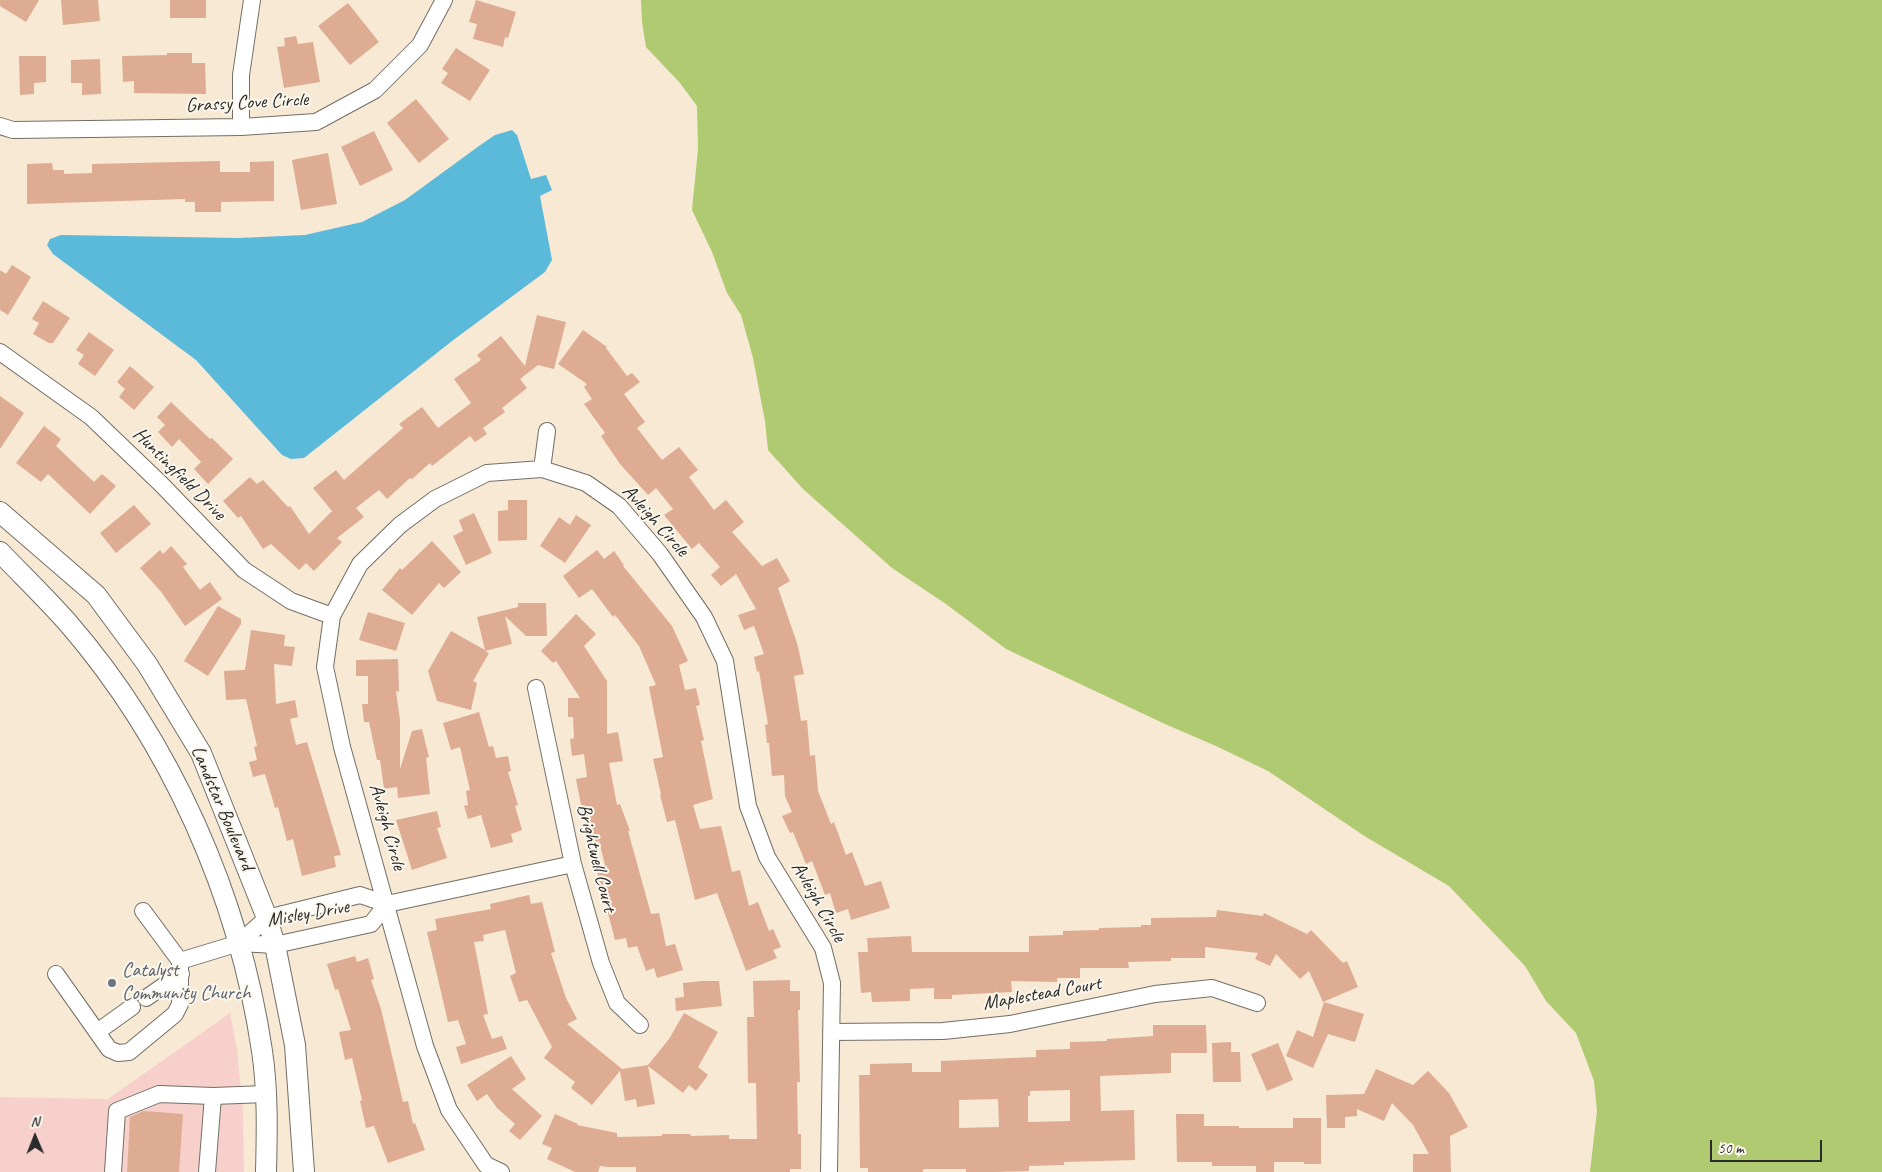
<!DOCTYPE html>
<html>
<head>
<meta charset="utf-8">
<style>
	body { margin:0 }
	#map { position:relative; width:1882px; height:1172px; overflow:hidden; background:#f7e9d4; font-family:Caveat,sans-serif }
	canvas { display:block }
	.north { position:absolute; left:10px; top:1112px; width:50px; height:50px; -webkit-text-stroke:4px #fbf7ec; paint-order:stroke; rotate:359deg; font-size:14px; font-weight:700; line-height:20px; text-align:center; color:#2b2b2b }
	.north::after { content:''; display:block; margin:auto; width:18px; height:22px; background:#2b2b2b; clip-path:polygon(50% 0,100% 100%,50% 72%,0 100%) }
	.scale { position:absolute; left:1710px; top:1140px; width:112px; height:22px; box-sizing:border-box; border:2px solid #2b2b2b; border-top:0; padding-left:6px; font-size:15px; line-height:18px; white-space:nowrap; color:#2b2b2b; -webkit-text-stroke:4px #fbf7ec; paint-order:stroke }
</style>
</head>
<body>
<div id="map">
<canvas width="1882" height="1172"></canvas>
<div class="north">N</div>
<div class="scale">50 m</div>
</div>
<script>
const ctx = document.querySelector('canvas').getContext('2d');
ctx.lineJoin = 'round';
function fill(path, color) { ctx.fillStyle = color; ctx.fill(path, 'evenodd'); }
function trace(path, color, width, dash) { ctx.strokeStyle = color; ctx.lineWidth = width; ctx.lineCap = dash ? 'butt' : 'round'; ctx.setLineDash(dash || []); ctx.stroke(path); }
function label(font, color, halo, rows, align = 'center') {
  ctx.font = font + ' Caveat,sans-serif'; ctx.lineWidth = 4; ctx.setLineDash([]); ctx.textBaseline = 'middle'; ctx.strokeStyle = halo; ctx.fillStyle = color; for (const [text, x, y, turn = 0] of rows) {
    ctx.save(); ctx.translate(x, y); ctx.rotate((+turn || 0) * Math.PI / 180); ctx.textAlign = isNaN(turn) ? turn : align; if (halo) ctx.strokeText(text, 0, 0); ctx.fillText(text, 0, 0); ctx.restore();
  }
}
const built = new Path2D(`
	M230 1013 237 1050 243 1110 244 1172H0V1097L108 1099Z`);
const green = new Path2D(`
	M641 0H1882V1172H1590L1597 1111 1594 1081 1576 1033 1546 1001 1525 966 1449 886 1366 837 1268 771 1216 746 1165 724 1006 649 946 604 892 568 803 489 768 450 765 421 753 358 741 315 727 293 712 252 692 210 698 149 697 106 680 83 646 47 642 22Z`);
const water = new Path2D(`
	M512 130 517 135 531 179 546 175 552 190 540 196 552 260 545 272 452 341 304 458 291 459 282 455 196 360 53 254 47 245 50 239 61 235 239 238 305 235 362 222 405 200 479 146 495 135Z`);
const building = new Path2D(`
	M0 0H39L26 22 0 6Z
	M61 0H98L100 21 63 25Z
	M170 0H206V18H170Z
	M476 0 516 12 508 38 505 37 503 47 473 39 477 24 469 22Z
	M348 3 379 42 350 65 318 26Z
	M296 36 298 44 313 42 320 82 284 88 277 47 285 46 284 38Z
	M456 48 490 70 470 101 441 83 448 73 442 69Z
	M167 53H192V63H205L206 94 134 93V81L123 82 122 56 167 55Z
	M19 56H46V82L34 83V94L20 95Z
	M100 59 101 94 82 95V83H71V60Z
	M416 99 449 139 419 163 387 123Z
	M374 131 393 170 360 186 341 147Z
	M328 153 337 204 301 210 292 160Z
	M220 161V172H250V162L274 161V201L221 202V212H195V202H185V199L27 204V164L52 163 53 170H64V174L92 173V164Z
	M12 265 31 277 8 315 0 310V270L6 274Z
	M43 301 70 318 53 343H49L33 334 39 323 32 319Z
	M537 315 566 322 554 369 538 365 520 379 527 388 502 408 505 412 483 428 487 434 475 442 470 436 432 466 430 463 412 479 410 478 387 499 379 490 356 508 364 517 337 538 342 542 314 571 306 563 299 570 271 544 263 549 241 516 238 518 223 501 250 477 257 484 263 480 288 507 290 506 309 534 332 511 313 488 336 470 344 480 403 428 399 424 422 407 438 428 471 403 454 379 481 360 477 355 501 336 525 366Z
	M583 330 607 347 606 348 627 376 632 373 640 382 624 394 645 422 637 428 662 460 679 447 698 470 689 477 714 510 726 500 744 522 732 532 762 566 777 558 790 581 778 588 797 643 804 674 794 676 801 721 807 720 810 756 815 755 818 791 831 824 834 822 846 855 852 852 865 886 881 881 890 908 851 920 848 909 836 913 830 893 825 895 812 861 806 864 793 832 790 833 782 816 792 812 785 796 784 775 772 776 769 743H767L765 725 768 724 759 671 757 672 754 657 764 654 754 626 744 630 738 615 756 609 736 574 721 586 711 575 720 567 699 543 692 549 664 515 673 509 656 488 648 495 620 464 601 436 605 433 584 404 592 399 584 387 587 384 558 364Z
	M89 332 114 350 95 376 78 364 84 355 76 350Z
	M130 366 154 387 134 410 119 397 125 389 117 382Z
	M0 396 24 413 0 449Z
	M171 402 210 439 212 438 233 459 208 484 194 469 201 462 179 439 172 447 158 432 165 425 157 417Z
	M44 426 61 439 56 446 94 482 102 474 116 486 90 514 48 474 41 482 16 463Z
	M508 500H527V540L498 541V511L508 510Z
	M134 505 151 524 116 553 100 533Z
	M474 513 492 553 466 565 453 536 463 531 459 520Z
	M576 515 591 525 565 563 540 546 559 517 570 525Z
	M432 541 461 572 444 588 439 583 412 615 382 590 400 568 402 570Z
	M171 546 187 564 183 567 200 590 210 582 222 599 185 626 162 593 140 568 160 550 163 554Z
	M597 550 604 559 614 551 624 565 623 566 672 626 688 661 679 665 685 690 696 688 700 705 696 706 704 740 701 741 713 799 693 805 700 829 721 826 732 872 740 870 749 906 758 902 769 931 773 929 781 947 773 950 777 958 746 971 717 893 695 900 675 820 667 822 660 795 661 794 653 759 663 757 649 687 656 685 639 646 615 615 613 617 592 589 579 598 563 576Z
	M518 603H546L547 636H526L505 616 512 644 485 651 489 653 473 681 477 683 471 710 437 701 428 671 451 631 485 650 477 617 518 607Z
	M218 606 241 619V624L208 676 184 661Z
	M368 612 405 623 396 651 359 640Z
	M576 614 596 634 584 646 607 681V734L618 732 623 761 609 763 617 805 620 804 630 831H628L651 914 659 913 666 946 675 944 683 970 657 978 654 968 646 971 637 946 628 948 626 938 615 940 596 867 605 865 599 841 592 844 584 820 576 779 587 777 584 754 572 756 570 739 574 738 573 717H568V698H580L556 661 553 663 541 651Z
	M251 630 285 635 284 646 295 647 292 666 274 664 276 704 295 700 298 717 290 719 296 745 307 742 341 855 334 856 336 867 302 876 293 839 287 841 278 807 275 808 265 774 253 777 249 762 257 760 254 747 257 746 246 699 226 700 224 671 245 670Z
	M398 659 399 692 396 691 400 720V769L412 731 422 729 429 757 426 758 430 794 398 798 397 787 384 789 380 760H377L369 722H364L362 704H368V676H356V660Z
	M479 712 489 747 493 746 496 758 508 756 511 771 508 772 518 805 515 806 522 830 511 834 513 842 491 848 481 815 468 819 464 806 468 805 466 791 470 790 460 747 451 750 443 723Z
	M437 811 441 827 437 828 447 858 412 870 396 820Z
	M529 895 531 904 542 902 555 952 551 953 566 998 577 1019 567 1024 622 1069 648 1065 669 1039 684 1013 718 1032 698 1067 708 1075 696 1091 689 1085 683 1093 648 1066 655 1104 637 1107 636 1099 625 1101 620 1071 592 1105 571 1088 575 1082 544 1058 552 1047 527 1000 519 1002 510 976 516 973 505 930 483 935 484 941 474 942 488 1014 483 1015 492 1039 502 1036 507 1049 461 1064 456 1047 466 1044 458 1020 448 1022 427 932 437 930 435 919 491 909 490 904Z
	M1217 910 1263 916 1264 913 1307 934 1311 930 1343 963 1347 961 1358 987 1323 1002 1309 971 1300 979 1276 954 1270 966 1255 959 1258 953 1205 947V958H1171V961L1128 962 1129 968H1080V978H1057V982L1011 981 1012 992 952 995V999H934V988L910 989V1001L872 1002 871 992 861 993 858 952H868L867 938 911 936 912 952H1029V936L1063 935V931L1099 930V928L1141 927V925H1151V918L1216 917Z
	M355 956 357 962 368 958 374 979 371 980 381 1009 403 1102 408 1101 413 1124 415 1123 425 1150 388 1163 374 1126 366 1128 360 1101 362 1100 352 1058 345 1060 339 1032 351 1030 338 989 335 990 327 964Z
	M790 980V991H800V1010H798L800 1082H797L798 1134H801V1169H790V1172H636V1167H608L600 1166 598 1172H575L547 1159 552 1148 542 1144 555 1114 578 1124 577 1125 617 1133V1137L662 1136V1134H690L691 1136 729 1135V1139H757L756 1083H748L747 1017H754L753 981Z
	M702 981H719L722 1006 676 1011 675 998 684 997 683 983Z
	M1324 1002 1364 1014 1355 1042 1328 1034 1313 1068 1286 1056 1297 1030 1313 1037Z
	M1153 1025H1206L1207 1053H1171V1073L1100 1076 1101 1111 1134 1110 1135 1160 1064 1162V1165L1029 1166V1171L994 1172H966V1169H923V1172H868V1168H860L859 1075H870V1064L912 1063V1072H941V1061L1036 1057V1050L1070 1049V1042L1107 1041V1039L1153 1036ZM1070 1090V1121L1028 1122V1096H1030V1091ZM998 1099 999 1127 959 1128V1100Z
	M1231 1042V1052H1240L1241 1082H1213L1212 1043Z
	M1278 1043 1293 1080 1267 1091 1251 1054Z
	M511 1056 526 1079 512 1089 542 1116 520 1140 509 1131 515 1124 497 1108 487 1094 477 1101 467 1085Z
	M1376 1069 1413 1085 1428 1071 1449 1093 1468 1127 1450 1136 1451 1172H1413V1154H1429L1413 1125 1392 1103 1384 1121 1357 1109V1116L1345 1117V1128H1327L1326 1095 1364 1094Z
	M143 1111 183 1114 179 1172H127L130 1117Z
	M1176 1114H1204V1126H1239V1128H1293V1118H1321V1164H1304V1162H1274V1172H1256V1166H1212V1162H1177Z`);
const minor = new Path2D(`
	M0 126 13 130 241 127 316 122 375 90 420 45 444 0
	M241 127V75L252 0
	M0 352 91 417 161 484 244 570 291 601 332 616
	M542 469 547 431
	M536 688 573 864 601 963 617 1003 640 1025
	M239 943 267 918 360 895 387 904 573 864
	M180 961 239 943 275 945 371 924 387 904
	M56 974 109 1049 118 1053 129 1052 175 1014 180 1004V961L143 911
	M146 998 181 974
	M97 1032 132 1007
	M831 1032 943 1031 1010 1024 1155 994 1212 988 1257 1003
	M113 1172 117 1111 159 1094 213 1096 266 1094
	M207 1172 213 1096
	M501 1172 486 1165 449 1110 425 1046 342 747 325 667 332 616 360 564 400 525 435 499 487 473 542 469 586 483 619 506 660 554 704 617 725 661 748 806 767 857 823 948 832 983 829 1172`);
const major = new Path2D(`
	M0 512 96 595 147 664 201 753 267 918 275 945 295 1045 304 1172
	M0 552C23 576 46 598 68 623 171 742 239 896 262 1051 268 1091 267 1132 266 1172`);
const markers = [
	[112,983,5,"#6b7280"]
];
const streetNames = [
	["Grassy Cove Circle",247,103,-3],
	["Huntingfield Drive",179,474,45],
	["Avleigh Circle",655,521,48],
	["Landstar Boulevard",222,808,67],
	["Avleigh Circle",387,827,74],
	["Brightwell Court",596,858,76],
	["Avleigh Circle",818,902,60],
	["Misley Drive",308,914,-10],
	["Maplestead Court",1042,994,-10]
];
const worshipNames = [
	["Catalyst",122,971],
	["Community Church",122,994]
];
fill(built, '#f7d0cc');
fill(green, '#afca70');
fill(water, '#5bb9d9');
fill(building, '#deac92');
trace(minor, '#726e66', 18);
trace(major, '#726e66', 22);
trace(minor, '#fff', 16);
trace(major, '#fff', 20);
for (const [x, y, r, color] of markers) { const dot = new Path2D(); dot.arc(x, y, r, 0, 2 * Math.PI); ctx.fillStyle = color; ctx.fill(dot); trace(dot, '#fbf7ec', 2); }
label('20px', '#2b2b2b', '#fbf7ec', streetNames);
label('20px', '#5b616d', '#fbf7ec', worshipNames, 'left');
</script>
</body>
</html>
